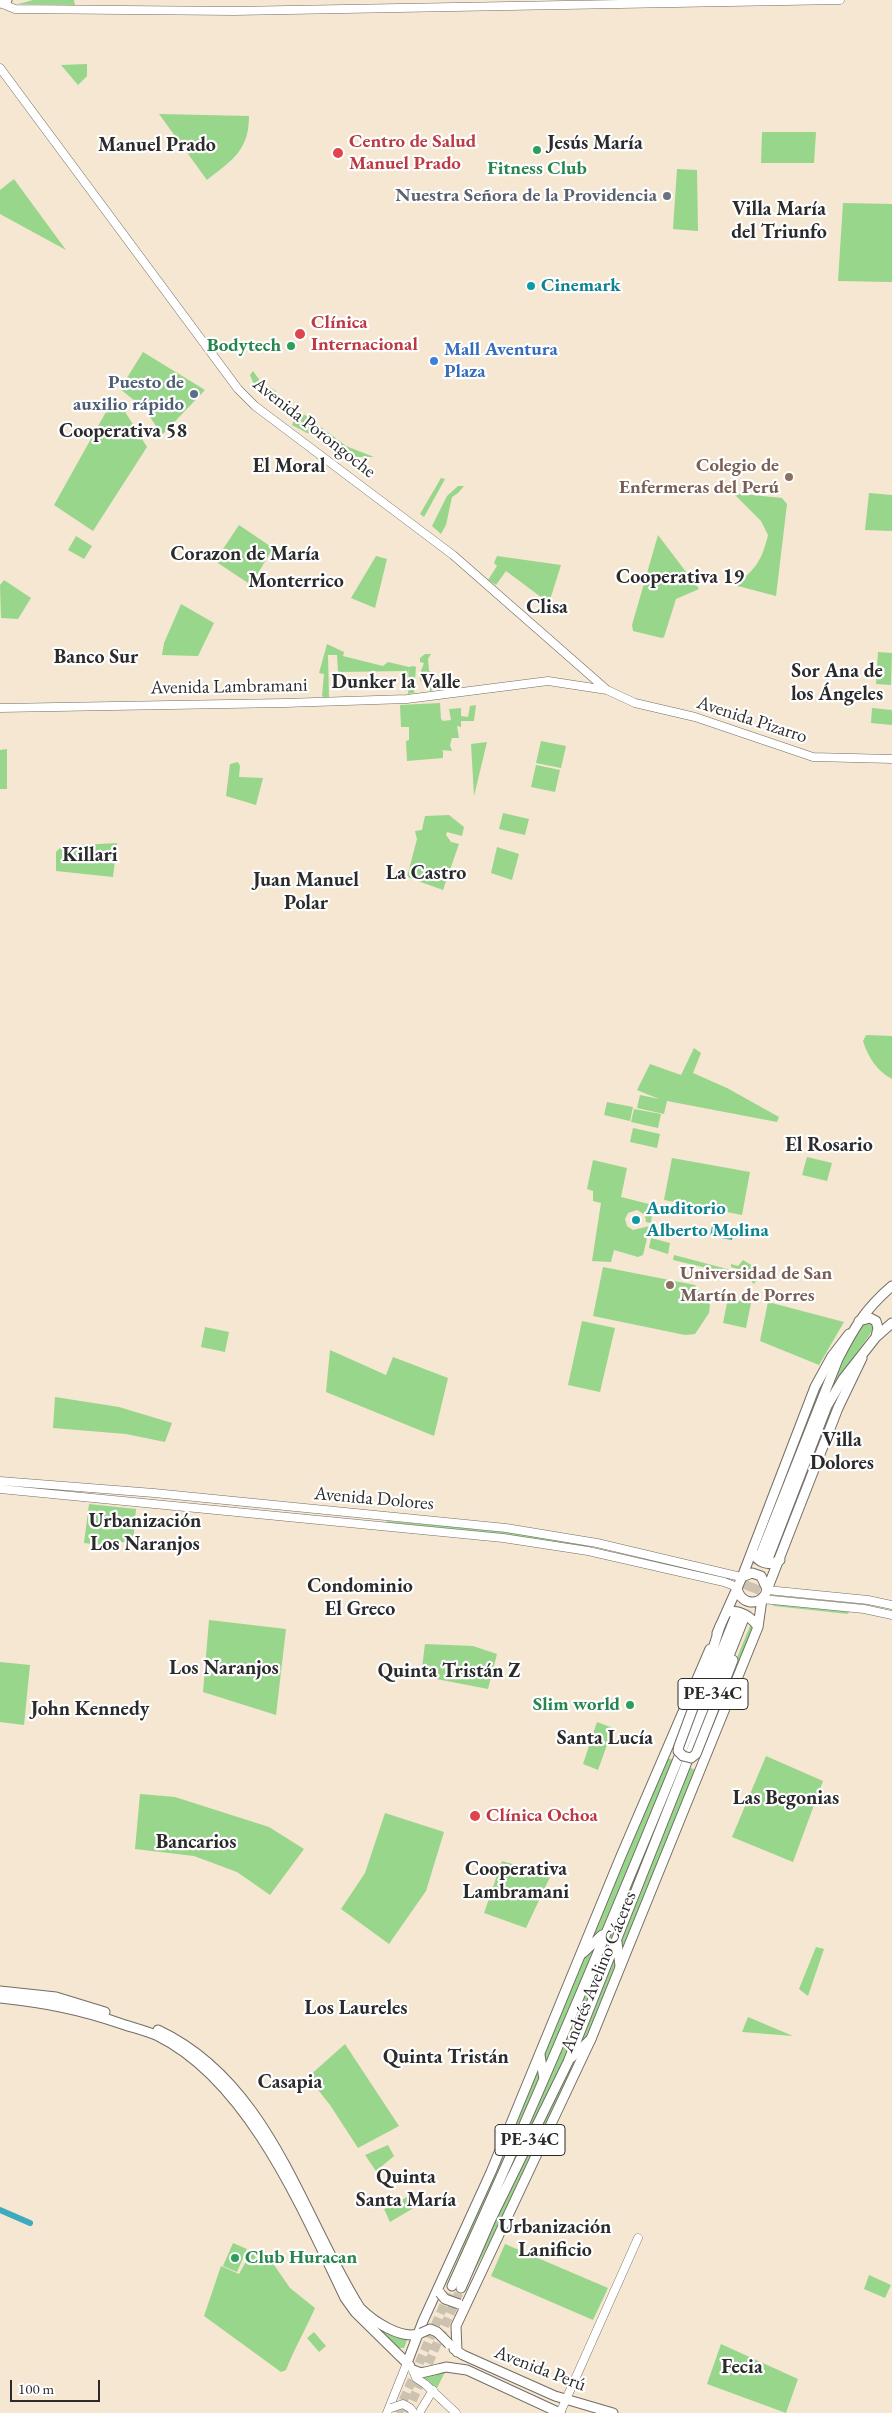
<!DOCTYPE html>
<html>
<head>
<meta charset="utf-8">
<style>
	body { margin:0 }
	#map { position:relative; width:892px; height:2413px; overflow:hidden; background:#f5e7d1; font-family:"EB Garamond",serif }
	canvas { display:block }
	.scale { position:absolute; left:10px; top:2380px; width:90px; height:22px; box-sizing:border-box; border:2px solid #2b2b2b; border-top:0; padding-left:6px; font-size:15px; line-height:18px; white-space:nowrap; color:#2b2b2b; -webkit-text-stroke:4px #fff; paint-order:stroke }
</style>
</head>
<body>
<div id="map">
<canvas width="892" height="2413"></canvas>
<div class="scale">100 m</div>
</div>
<script>
const ctx = document.querySelector('canvas').getContext('2d');
ctx.lineJoin = 'round';
function fill(path, color) { ctx.fillStyle = color; ctx.fill(path, 'evenodd'); }
function trace(path, color, width, dash) { ctx.strokeStyle = color; ctx.lineWidth = width; ctx.lineCap = dash ? 'butt' : 'round'; ctx.setLineDash(dash || []); ctx.stroke(path); }
function label(font, color, halo, rows, align = 'center') {
  ctx.font = font + ' "EB Garamond",serif'; ctx.lineWidth = 4.5; ctx.setLineDash([]); ctx.textBaseline = 'middle'; ctx.strokeStyle = halo; ctx.fillStyle = color; for (const [text, x, y, turn = 0] of rows) {
    ctx.save(); ctx.translate(x, y); ctx.rotate((+turn || 0) * Math.PI / 180); ctx.textAlign = isNaN(turn) ? turn : align; if (halo) ctx.strokeText(text, 0, 0); ctx.fillText(text, 0, 0); ctx.restore();
  }
}
const green = new Path2D(`
	M33 0H74L75 5 18 4Z
	M87 64V76L78 85 61 65Z
	M159 114 249 116C249 151 232 160 207 180Z
	M762 132H816L814 163H761Z
	M677 169 697 170 698 231 673 229Z
	M14 179 66 250 0 214V190Z
	M843 203 892 204V282L838 281Z
	M143 352 205 390 162 435 144 408 120 389Z
	M253 371 261 382 276 391 277 401C261 397 256 390 250 375Z
	M111 403 124 410 147 447 93 531 54 505Z
	M296 414 305 415 346 446 374 457H355L321 434 307 433 292 425Z
	M441 478 445 479 424 517 420 514Z
	M458 486H464L458 493 452 497 446 525 441 534 432 526 447 496Z
	M733 493 782 498 787 504 776 596 734 585C756 570 762 560 768 535L761 521Z
	M869 493 892 495V531L865 530Z
	M239 525 273 548 251 585 215 561Z
	M658 535 699 589 676 599 664 637 662 638 633 631 632 625Z
	M76 536 92 546 84 559 68 550Z
	M376 556 387 559 375 608 351 598Z
	M497 556 561 565 549 603 506 571 496 585 488 580 497 566 494 563Z
	M4 580 31 598 18 619 1 618 0 585Z
	M181 604 214 623 198 656 162 655 164 643Z
	M327 644 344 652 343 656 383 666 388 662 409 667 407 690 405 691V671L338 672 337 655H328L329 697 325 698 322 696 324 674 319 673Z
	M878 652 892 653 891 685 876 684Z
	M425 654H431L428 659 429 671 432 672 433 690 430 691 429 680 421 682 419 676 424 663 420 662V658Z
	M413 666 416 667 414 693 408 694 409 667Z
	M440 703 441 719 443 721 451 720 449 709 461 708V716L468 717 470 706 476 705 474 721H461V727L457 726 459 738H452L450 745 452 751 441 750 443 751V758L407 761 406 741 409 740V727H401L400 705Z
	M872 708 892 710V725L871 723Z
	M541 741 566 746 561 768 536 763Z
	M487 742 474 796 471 744Z
	M7 749V789H0V750Z
	M238 762 240 766 239 777 263 778 256 805 226 796 230 764Z
	M536 765 560 770 555 792 531 787Z
	M503 813 529 819 525 835 499 829Z
	M449 815 464 827 462 836 447 832 446 835 451 842 459 844 443 890 407 877 417 839 415 831 422 830 425 816Z
	M117 843 113 877 56 871V852L62 846Z
	M497 847 519 854 512 880 491 873Z
	M866 1035 892 1036V1079C877 1071 868 1057 863 1041Z
	M694 1048 701 1053 693 1073 727 1088 779 1117 777 1122 667 1101 664 1114 637 1108 640 1095 659 1099 637 1090 650 1064 681 1075Z
	M607 1102 633 1107 630 1121 604 1115Z
	M634 1109 661 1114 658 1128 631 1122Z
	M633 1128 660 1134 657 1148 630 1142Z
	M807 1157 832 1163 827 1181 802 1175Z
	M672 1158 750 1172 742 1215 664 1200Z
	M593 1160 627 1168 621 1197 653 1205 651 1223 646 1222 645 1215 637 1210 628 1213 625 1219 627 1226 633 1230 650 1226 643 1255 638 1257 614 1250 611 1262 592 1261 601 1203 593 1201V1191L587 1189Z
	M651 1238 670 1243 668 1254 649 1248Z
	M674 1255 746 1274 745 1277 673 1260Z
	M743 1260 758 1269 761 1274 754 1284 752 1282 751 1273 731 1267V1264L738 1266Z
	M603 1267 695 1285 710 1305 709 1313 695 1334 685 1335 593 1316Z
	M728 1298 751 1303 746 1328 723 1323Z
	M768 1302 844 1322 819 1365 760 1341Z
	M870 1320 875 1327 835 1384 823 1406C830 1389 852 1324 870 1320Z
	M582 1321 615 1328 600 1392 568 1385Z
	M205 1327 229 1332 225 1352 201 1347Z
	M330 1350 386 1375 393 1357 448 1378 434 1436 326 1392Z
	M832 1364 785 1482 768 1518 818 1389Z
	M846 1379 796 1508H794L832 1405Z
	M55 1397 119 1407 172 1423 165 1442 126 1434 53 1428Z
	M89 1504 136 1509 133 1543 112 1541 111 1546 84 1543Z
	M387 1521 505 1531 586 1543 585 1547 387 1524Z
	M772 1604 815 1606 849 1612 848 1614 774 1606Z
	M209 1620 286 1629 276 1715 203 1692Z
	M750 1626 754 1627 712 1730 708 1728Z
	M425 1644 473 1646 497 1654 488 1689 421 1676Z
	M0 1662 30 1665 24 1725 0 1722Z
	M597 1722 613 1728 598 1770 583 1764Z
	M766 1756 823 1781 793 1862 732 1837Z
	M668 1758 674 1760 601 1932 589 1944Z
	M688 1767 696 1770 621 1957 619 1943Z
	M140 1794 175 1797 269 1827 304 1849 270 1895 237 1872 194 1856 135 1849Z
	M385 1813 444 1832 426 1891 389 1944 341 1909 365 1873Z
	M643 1857 623 1914 563 2062 494 2202 627 1890Z
	M502 1861 551 1875 526 1928 484 1913Z
	M598 1942 544 2070 543 2058 585 1953Z
	M816 1947 824 1949 808 1996 799 1989Z
	M616 1951 617 1968 587 2040 574 2052Z
	M748 2017 793 2036 742 2032Z
	M345 2044 399 2126 358 2148 330 2105 308 2077Z
	M582 2049 490 2242 462 2294 498 2212 570 2062Z
	M540 2064 541 2077 446 2287Z
	M388 2145 394 2156 376 2171 365 2155Z
	M411 2195 417 2206 390 2222 384 2209Z
	M233 2243 247 2249 237 2272 223 2266Z
	M505 2244 608 2288 593 2320 491 2276Z
	M256 2252 272 2262 290 2288 315 2308C306 2329 294 2349 286 2370L281 2372 204 2316 221 2266 239 2274 249 2256Z
	M869 2275 891 2285 885 2298 864 2289Z
	M383 2328 405 2337 407 2340 404 2348H398L381 2330Z
	M314 2332 326 2346 319 2352 307 2338Z
	M721 2344 798 2379 786 2413 707 2384Z
	M449 2371 444 2374 435 2392 424 2377Z`);
const water = new Path2D(`
	M712 1226 734 1230 732 1240 710 1236Z`);
const canal = new Path2D(`
	M0 2210 30 2223`);
const trunkTunnel = new Path2D(`
	M736 1615 760 1556
	M744 1618 768 1559
	M398 2413 452 2286
	M407 2413 461 2288`);
const secondary = new Path2D(`
	M0 3 15 9 234 11 840 0
	M0 68 238 389 255 406 453 555 607 690
	M0 708 285 703 407 699 548 681 607 690 635 703 695 717 813 757 892 759
	M0 1481 154 1493 506 1528 597 1543 741 1577
	M0 1489 503 1538 588 1551 724 1582 737 1587
	M767 1590 868 1600 892 1605
	M762 1599 864 1609 892 1615
	M425 2384 456 2413
	M387 2413 407 2363
	M419 2413 433 2390
	M560 2413 638 2238`);
const primary = new Path2D(`
	M0 3 7 0
	M752 1551C758 1563 768 1567 780 1560
	M742 1577 815 1387 832 1356 849 1334
	M737 1588C740 1603 756 1607 765 1595L838 1408 862 1358
	M729 1612C740 1609 752 1618 758 1627
	M717 1633 742 1577 752 1573 761 1576 767 1589
	M0 1991 56 1997 105 2012
	M0 1998C45 2003 79 2009 122 2024 134 2028 147 2031 158 2036 249 2081 303 2211 345 2298L355 2312 410 2366
	M158 2030C269 2082 300 2212 360 2308 373 2321 402 2341 421 2333
	M454 2349 463 2355 555 2396 613 2413
	M457 2352 456 2326 591 2039 758 1627 762 1599
	M407 2363 423 2321 491 2172 621 1856 710 1649
	M438 2369 446 2367 467 2370 560 2413`);
const trunk = new Path2D(`
	M859 1321 870 1318 876 1321 878 1328 876 1337
	M760 1556 838 1359C854 1328 865 1309 892 1286
	M768 1559 827 1406 843 1379 876 1337 892 1323
	M703 1681 720 1626
	M724 1683 733 1660
	M617 1942 620 1966
	M583 1953 602 1935
	M540 2055 544 2079
	M571 2058 591 2039
	M452 2286C553 2065 646 1841 736 1615
	M461 2288 491 2219 568 2062 744 1618`);
const secondaryBridge = new Path2D(`
	M413 2370 416 2378 425 2384
	M391 2408 403 2404 410 2408 414 2413`);
const primaryBridge = new Path2D(`
	M440 2293 445 2299 459 2304
	M421 2333 430 2329 437 2332 449 2344
	M413 2370 421 2373 438 2369`);
const trunkBridge = new Path2D(`
	M703 1681 679 1746 678 1751 683 1756 691 1758 696 1754 724 1683`);
const markers = [
	[537,150,5,"#2e9e5b"],
	[338,153,6,"#e0444e"],
	[667,196,5,"#6b7280"],
	[531,286,5,"#0f9aa8"],
	[300,334,6,"#e0444e"],
	[291,346,5,"#2e9e5b"],
	[434,361,5,"#3f7fe0"],
	[194,394,5,"#5c6f8a"],
	[789,477,5,"#8d6e63"],
	[636,1220,5,"#0f9aa8"],
	[670,1285,5,"#8d6e63"],
	[630,1705,5,"#2e9e5b"],
	[475,1816,6,"#e0444e"],
	[235,2258,5,"#2e9e5b"]
];
const shields = [
	[713,1694,70],
	[530,2140,70]
];
const shieldNames = [
	["PE-34C",713,1694],
	["PE-34C",530,2140]
];
const healthNames = [
	["Centro de Salud",349,142],
	["Manuel Prado",349,164],
	["Clínica",311,323],
	["Internacional",311,345],
	["Clínica Ochoa",486,1816]
];
const leisureNames = [
	["Fitness Club",537,169,"center"],
	["Bodytech",281,346],
	["Slim world",620,1705],
	["Club Huracan",245,2258,"left"]
];
const worshipNames = [
	["Nuestra Señora de la Providencia",657,196]
];
const cultureNames = [
	["Cinemark",541,286],
	["Auditorio",646,1209],
	["Alberto Molina",646,1231]
];
const shopNames = [
	["Mall Aventura",444,350],
	["Plaza",444,372]
];
const serviceNames = [
	["Puesto de",184,383],
	["auxilio rápido",184,405]
];
const streetNames = [
	["Avenida Porongoche",314,428,38],
	["Avenida Lambramani",229,687,-1],
	["Avenida Pizarro",752,720,18],
	["Avenida Dolores",374,1499,5],
	["Andrés Avelino Cáceres",599,1972,-68],
	["Avenida Perú",540,2369,21]
];
const educationNames = [
	["Colegio de",779,466],
	["Enfermeras del Perú",779,488],
	["Universidad de San",680,1274,"left"],
	["Martín de Porres",680,1296,"left"]
];
const neighbourhoodNames = [
	["Jesús María",595,144],
	["Manuel Prado",157,146],
	["Villa María",779,210],
	["del Triunfo",779,233],
	["Cooperativa 58",123,432],
	["El Moral",289,467],
	["Corazon de María",245,555],
	["Cooperativa 19",680,578],
	["Monterrico",296,582],
	["Clisa",547,608],
	["Banco Sur",96,658],
	["Sor Ana de",837,672],
	["los Ángeles",837,695],
	["Dunker la Valle",396,683],
	["Killari",90,856],
	["La Castro",426,874],
	["Juan Manuel",306,881],
	["Polar",306,904],
	["El Rosario",829,1146],
	["Villa",842,1441],
	["Dolores",842,1464],
	["Urbanización",145,1522],
	["Los Naranjos",145,1545],
	["Condominio",360,1587],
	["El Greco",360,1610],
	["Los Naranjos",224,1669],
	["Quinta Tristán Z",449,1672],
	["John Kennedy",90,1710],
	["Santa Lucía",605,1739],
	["Las Begonias",786,1799],
	["Bancarios",196,1843],
	["Cooperativa",516,1870],
	["Lambramani",516,1893],
	["Los Laureles",356,2009],
	["Quinta Tristán",446,2058],
	["Casapia",290,2083],
	["Quinta",406,2178],
	["Santa María",406,2201],
	["Urbanización",555,2228],
	["Lanificio",555,2251],
	["Fecia",742,2368]
];
fill(green, '#98d68b');
fill(water, '#3eaabe');
trace(canal, '#3eaabe', 6);
trace(trunkTunnel, '#cdc1b0', 9, [9, 4.5]);
trace(secondary, '#726d65', 9);
trace(primary, '#726d65', 11);
trace(trunk, '#726d65', 11);
trace(secondary, '#fff', 8);
trace(primary, '#fff', 9);
trace(trunk, '#fff', 9);
trace(secondaryBridge, '#726d65', 9, []);
trace(primaryBridge, '#726d65', 11, []);
trace(trunkBridge, '#726d65', 11, []);
trace(secondaryBridge, '#fff', 8);
trace(primaryBridge, '#fff', 9);
trace(trunkBridge, '#fff', 9);
for (const [x, y, r, color] of markers) { const dot = new Path2D(); dot.arc(x, y, r, 0, 2 * Math.PI); ctx.fillStyle = color; ctx.fill(dot); trace(dot, '#fff', 2); }
for (const [x, y, w] of shields) { const box = new Path2D(); box.roundRect(x - w / 2, y - 15.5, w, 31, 4); ctx.fillStyle = '#fff'; ctx.fill(box); trace(box, '#2b2b2b', 1); }
label('bold 18px', '#2b2b2b', null, shieldNames);
label('bold 19px', '#be3a42', '#fff', healthNames, 'left');
label('bold 19px', '#27864d', '#fff', leisureNames, 'right');
label('bold 19px', '#5b616d', '#fff', worshipNames, 'right');
label('bold 19px', '#0d838f', '#fff', cultureNames, 'left');
label('bold 19px', '#366cbe', '#fff', shopNames, 'left');
label('bold 19px', '#4e5e75', '#fff', serviceNames, 'right');
label('19px', '#2b2b2b', '#fff', streetNames);
label('bold 19px', '#785e54', '#fff', educationNames, 'right');
label('bold 20px', '#2b2b2b', '#fff', neighbourhoodNames);
</script>
</body>
</html>
